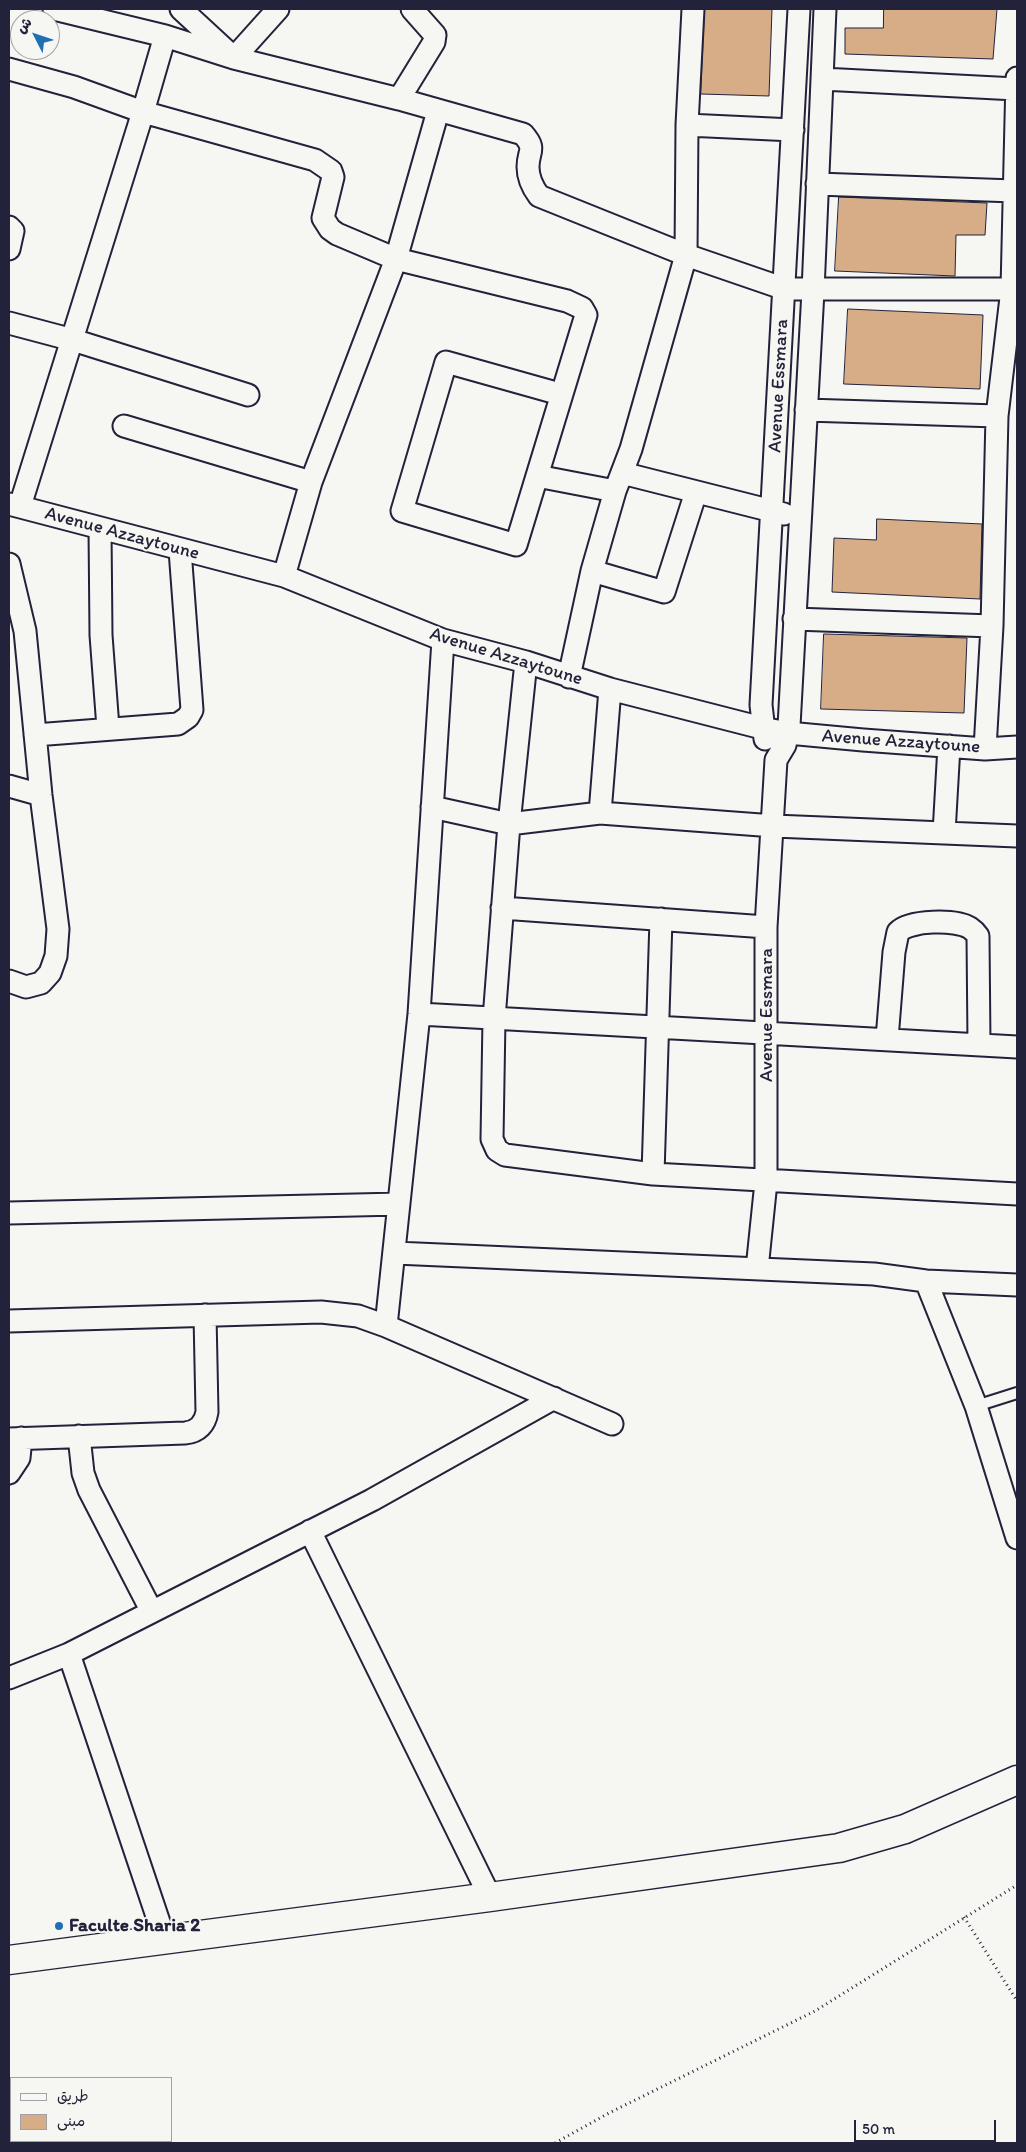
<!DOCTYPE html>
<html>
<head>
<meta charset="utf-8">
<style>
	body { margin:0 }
	#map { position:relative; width:1026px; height:2152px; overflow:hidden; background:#f6f6f2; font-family:Itim,"Playpen Sans Arabic",sans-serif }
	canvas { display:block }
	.frame { position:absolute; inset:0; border:10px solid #22223b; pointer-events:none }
	.legend { position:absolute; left:10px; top:2077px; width:162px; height:65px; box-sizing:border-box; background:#f6f6f2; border:1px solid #a1a1a9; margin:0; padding:6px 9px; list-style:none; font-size:15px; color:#22223b }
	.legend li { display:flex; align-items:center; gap:10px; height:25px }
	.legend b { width:25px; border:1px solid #a1a1a9 }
	.north { position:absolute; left:10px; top:10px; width:50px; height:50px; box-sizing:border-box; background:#f6f6f2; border:1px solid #a1a1a9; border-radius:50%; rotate:311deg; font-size:14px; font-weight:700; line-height:20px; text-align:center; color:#22223b }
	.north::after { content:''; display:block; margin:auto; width:18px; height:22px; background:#1f6fb2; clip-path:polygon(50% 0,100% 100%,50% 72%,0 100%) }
	.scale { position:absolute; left:854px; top:2120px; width:142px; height:22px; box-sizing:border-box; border:2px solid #22223b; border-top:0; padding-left:6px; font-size:15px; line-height:18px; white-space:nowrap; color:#22223b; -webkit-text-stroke:4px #f6f6f2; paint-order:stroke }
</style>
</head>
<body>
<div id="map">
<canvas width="1026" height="2152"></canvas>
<div class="frame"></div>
<ul class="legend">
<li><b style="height:6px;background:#f6f6f2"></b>طريق</li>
<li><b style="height:14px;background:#d7ad88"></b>مبنى</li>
</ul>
<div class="north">ش</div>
<div class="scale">50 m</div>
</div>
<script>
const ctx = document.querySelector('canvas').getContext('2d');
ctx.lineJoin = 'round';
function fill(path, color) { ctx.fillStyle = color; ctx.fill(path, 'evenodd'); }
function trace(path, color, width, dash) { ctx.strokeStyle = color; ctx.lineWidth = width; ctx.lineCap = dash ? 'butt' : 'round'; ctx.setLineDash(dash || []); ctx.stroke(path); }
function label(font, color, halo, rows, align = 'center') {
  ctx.font = font + ' Itim,sans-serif'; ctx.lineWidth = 4; ctx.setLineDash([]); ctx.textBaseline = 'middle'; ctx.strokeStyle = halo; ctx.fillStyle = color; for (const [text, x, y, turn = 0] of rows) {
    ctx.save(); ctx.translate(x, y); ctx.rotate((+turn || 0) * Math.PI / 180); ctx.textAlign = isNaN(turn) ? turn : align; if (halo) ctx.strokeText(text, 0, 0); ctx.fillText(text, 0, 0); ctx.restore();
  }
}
const building = new Path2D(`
	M705 9H772L769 96 701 94Z
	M884 9H997L993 59 845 54V28H883Z
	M839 197 987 203 985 235H956L955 276 835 271Z
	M848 309 983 315 980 389 844 384Z
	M877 519 982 524 980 599 832 592 834 538 876 540Z
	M824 634 967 638 964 713 821 709Z`);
const path = new Path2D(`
	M964 1917 1017 2001
	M555 2143 609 2113 815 2011 1017 1885`);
const lane = new Path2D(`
	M976 1406 1017 1393`);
const street = new Path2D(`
	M54 9 165 36 234 58 399 99 523 134C537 150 528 150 528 167 528 178 533 188 539 196L686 255 785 289H1017
	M181 9 234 58 278 9
	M9 69 74 87 143 112 315 160 331 171 333 177 323 218 330 229 337 234 396 259 567 301 582 308 586 315 516 545 402 511 446 362 560 394
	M822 79 1016 89
	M399 99 434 42 435 35 412 9
	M687 125 793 130
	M817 184 1014 191
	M9 227 13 231 9 249
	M9 323 73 340 248 395
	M806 410 997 416
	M124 426 311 482
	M622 473 784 514
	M537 476 615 491
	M9 504 284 576 443 640 526 662 610 689 762 728 788 733 863 740 985 749 1017 747
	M20 506 143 112 165 36
	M100 529 101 635 108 728
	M9 564 25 631 41 795 58 929 56 956 50 973 41 983 26 987 9 981
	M592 571 664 592 696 492
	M284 576 311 482 396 259 438 111
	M794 619 992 626
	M526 662 509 824 494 1019 492 1139 497 1150 505 1155 653 1174 1017 1194
	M569 677 592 571 615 491 631 449 686 255 687 125 693 9
	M35 735 178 724 188 717 192 710 180 550
	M765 739 761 705 799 9
	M985 749 992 626 997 416 1012 289 1017 78
	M9 786 41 795
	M432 807 509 824 600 813 774 826 1017 836
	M600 813 610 689
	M944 833 949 746
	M502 908 766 927
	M419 1014 1017 1047
	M887 1039 894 952 898 932C909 920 956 919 970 928 973 930 976 933 978 936L979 1044
	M653 1174 661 919
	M9 1213 399 1204
	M395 1253 874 1274 926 1281 1017 1285
	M757 1269 766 1182V927L776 760 785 745 789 726 813 291 825 9
	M926 1281 976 1406 1017 1538
	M9 1321 321 1312 358 1316 386 1326 612 1424
	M386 1326 419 1014 443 640
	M79 1436 83 1473 89 1490 151 1610
	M9 1439 185 1433C198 1432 205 1424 207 1412L205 1315
	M9 1473 19 1458 21 1438
	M310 1531 490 1897
	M69 1654 165 1940
	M9 1678 69 1654 372 1500 554 1398`);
const secondary = new Path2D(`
	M9 1960 490 1897 839 1848 905 1829 1017 1780`);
const markers = [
	[59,1926,5,"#1f6fb2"]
];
const streetNames = [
	["Avenue Essmara",779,386,-87],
	["Avenue Azzaytoune",122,534,15],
	["Avenue Azzaytoune",506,657,17],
	["Avenue Azzaytoune",901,742,4],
	["Avenue Essmara",767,1015,-90]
];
const poiNames = [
	["Faculte Sharia 2",69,1926]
];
fill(building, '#d7ad88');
trace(building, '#22223b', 1);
trace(lane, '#22223b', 14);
trace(street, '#22223b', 25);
trace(secondary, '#22223b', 31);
trace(path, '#22223b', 3, [1, 4]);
trace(lane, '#f6f6f2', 10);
trace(street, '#f6f6f2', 21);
trace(secondary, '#f6f6f2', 28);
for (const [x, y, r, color] of markers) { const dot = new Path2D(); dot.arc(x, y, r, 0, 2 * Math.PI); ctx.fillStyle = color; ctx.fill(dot); trace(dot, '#f6f6f2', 2); }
label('19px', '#22223b', '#f6f6f2', streetNames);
label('bold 19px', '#22223b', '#f6f6f2', poiNames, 'left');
</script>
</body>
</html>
